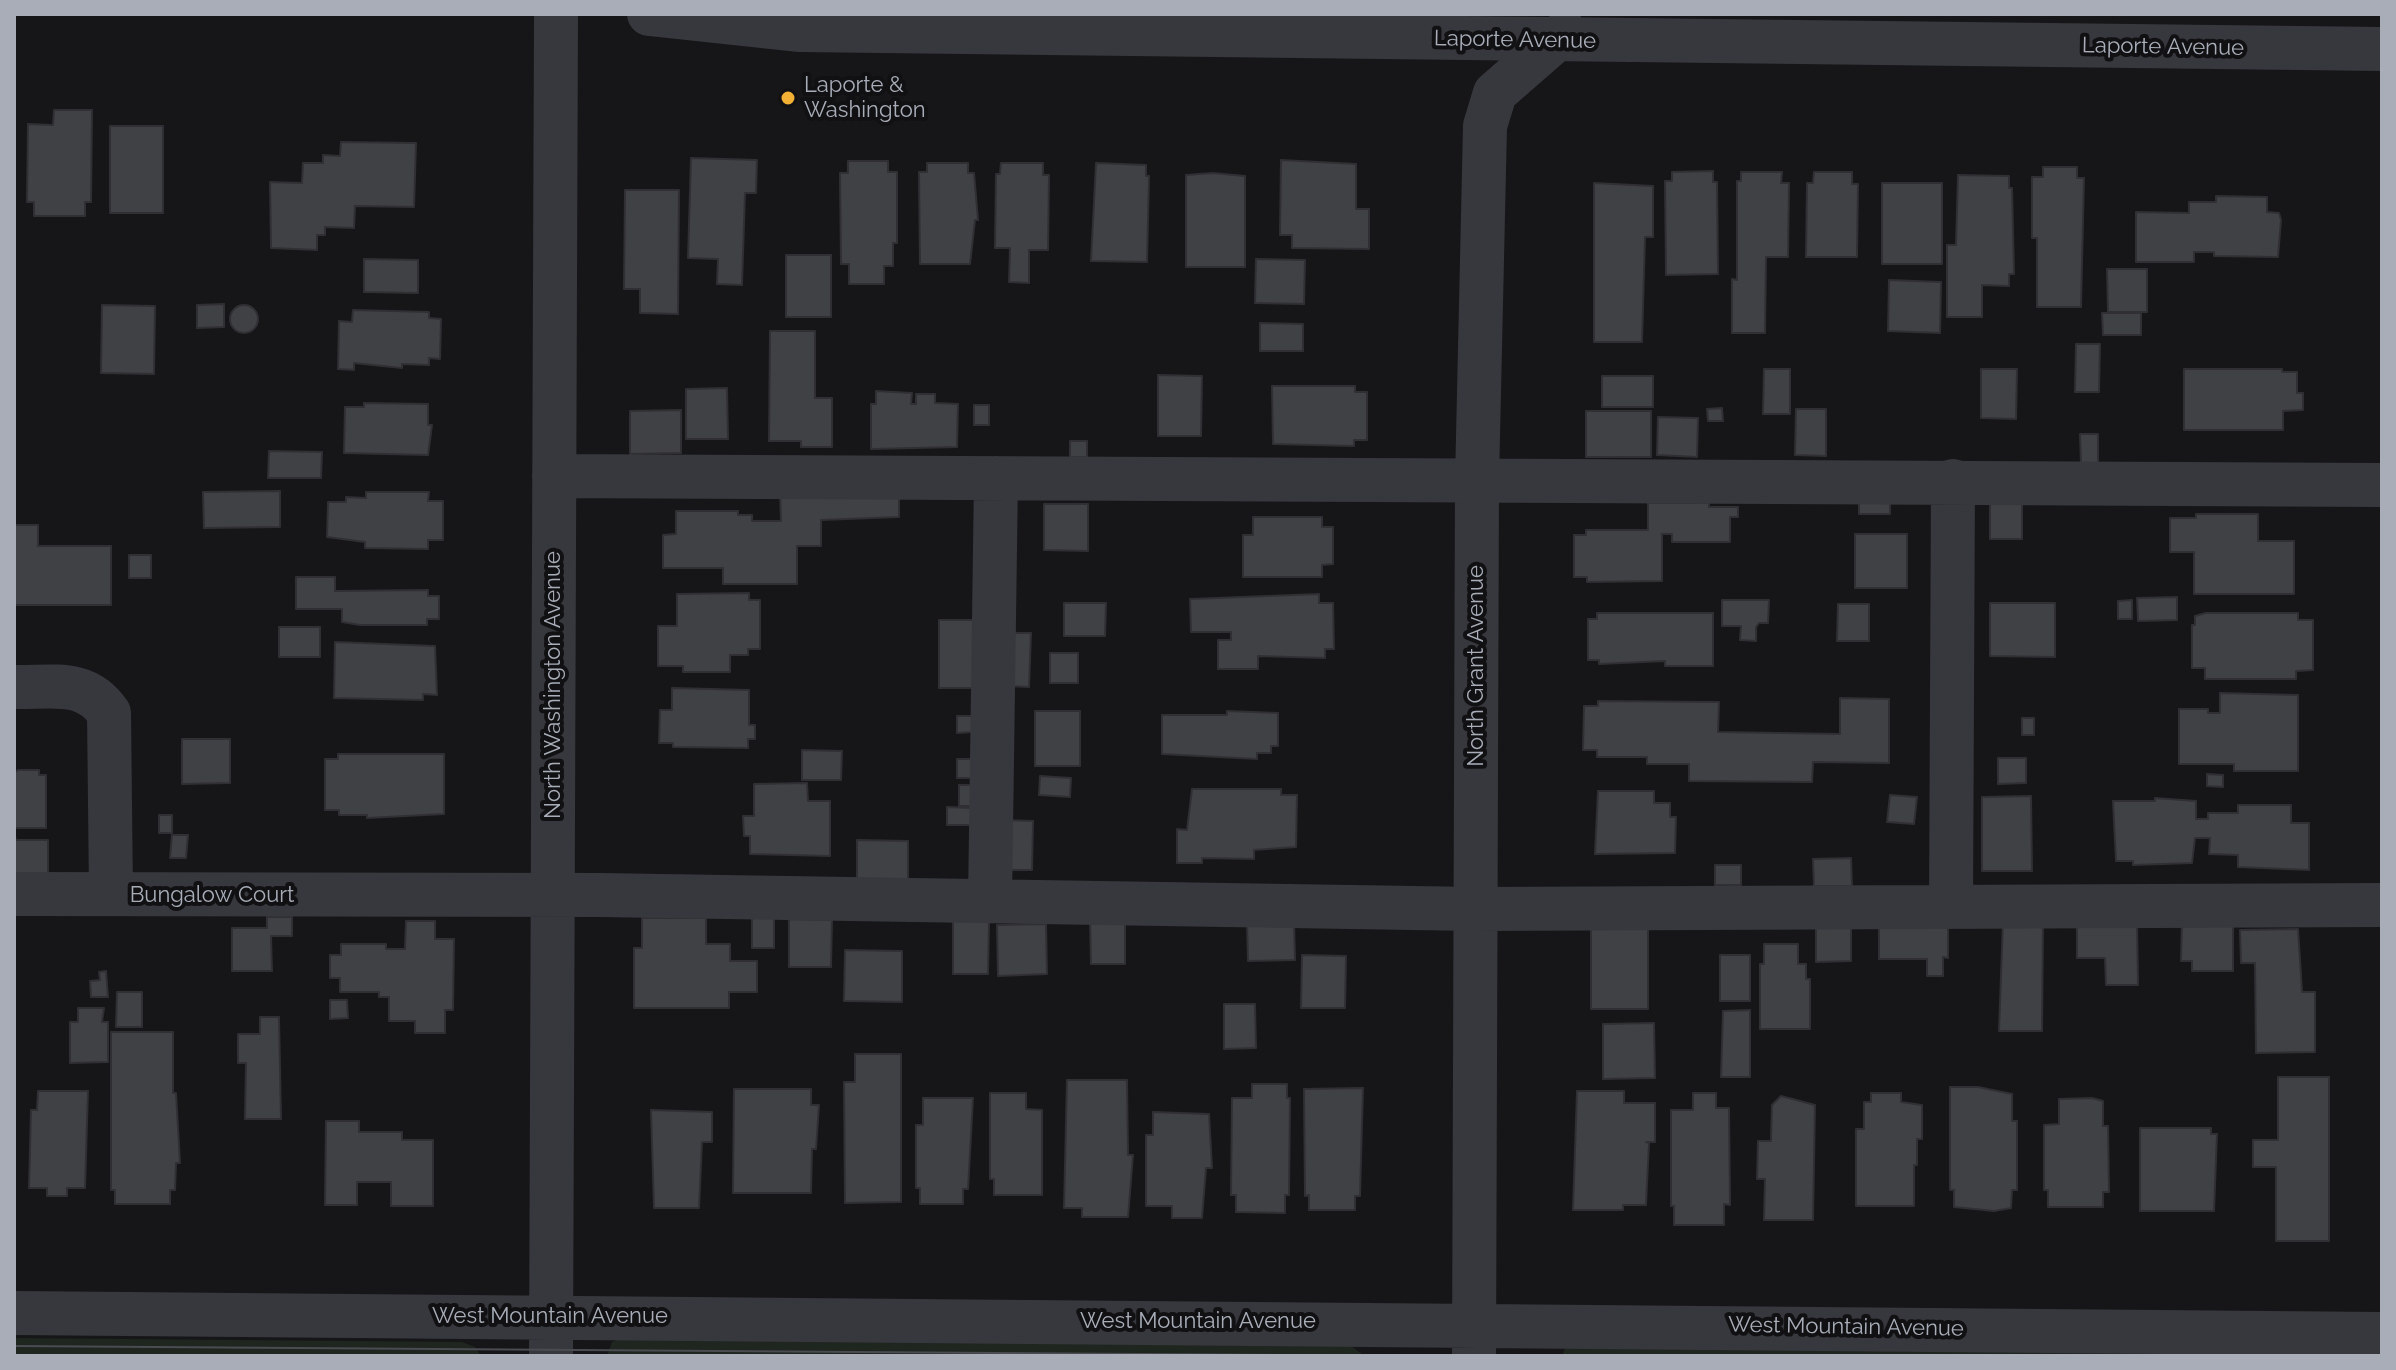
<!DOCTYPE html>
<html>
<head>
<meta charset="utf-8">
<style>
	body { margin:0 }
	#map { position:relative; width:2396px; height:1370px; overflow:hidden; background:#161618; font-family:Raleway,sans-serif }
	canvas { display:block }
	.frame { position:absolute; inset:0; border:16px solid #a8adb8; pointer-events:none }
</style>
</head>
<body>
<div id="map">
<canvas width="2396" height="1370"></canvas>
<div class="frame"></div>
</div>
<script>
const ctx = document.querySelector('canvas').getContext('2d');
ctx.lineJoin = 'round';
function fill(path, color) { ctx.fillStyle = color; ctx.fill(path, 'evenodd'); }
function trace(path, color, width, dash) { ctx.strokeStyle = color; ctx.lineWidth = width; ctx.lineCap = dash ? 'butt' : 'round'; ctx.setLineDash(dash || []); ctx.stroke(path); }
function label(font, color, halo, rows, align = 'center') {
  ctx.font = font + ' Raleway,sans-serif'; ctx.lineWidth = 8; ctx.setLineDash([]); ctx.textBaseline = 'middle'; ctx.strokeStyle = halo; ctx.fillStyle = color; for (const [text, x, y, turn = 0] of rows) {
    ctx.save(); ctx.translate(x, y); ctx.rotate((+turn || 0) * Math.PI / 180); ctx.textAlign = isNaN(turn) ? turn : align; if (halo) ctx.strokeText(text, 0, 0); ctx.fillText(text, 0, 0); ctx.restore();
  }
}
const green = new Path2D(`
	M14 1338 462 1342 475 1347 481 1356H14Z
	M622 1338 1348 1344 1365 1356H607L612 1342Z
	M1565 1348 2314 1355 2315 1356H1562Z`);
const building = new Path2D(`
	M54 110H92L91 202H85V216H34V202H27L28 124 53 125Z
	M110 126H163V213H110Z
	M341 142 416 143 414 207 355 206 354 228 325 227V235H317V250L271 248 270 182 302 183 303 163H323V155L340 156Z
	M691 158 757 160 756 193H745L742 285 717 284 718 259 688 258Z
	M1281 160 1356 164V209H1369V249L1292 248V235H1280Z
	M848 161H888V172H897V243H893V266H884V284H849V264H841L840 173H848Z
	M927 163H968V173H974L978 220H975L970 264H920L919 172H927Z
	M1001 163H1043V175H1049L1048 250H1029V283L1009 282 1010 248H995L996 174H1000Z
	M1096 163 1146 165V176H1149L1147 262 1091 261Z
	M2043 167H2077V178H2084L2081 307H2037V238H2032V177H2043Z
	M1713 171V182H1717L1718 274 1666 275 1665 181H1672V172Z
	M1741 172H1782L1781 183H1789L1788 257H1766L1765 333H1732V279L1737 280V181H1741Z
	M1814 172H1852V184H1858L1857 257H1806L1807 183H1813Z
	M1213 173 1245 176V267H1186V175Z
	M1958 175 2009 176V188H2012L2014 274H2009V286L1982 285V317H1947V245H1956Z
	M1594 183 1653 186V237H1645L1642 342H1594Z
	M1882 183H1942V264H1882Z
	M625 190H679L678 314 640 313V289H624Z
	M2216 196 2267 197V212L2279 213 2281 220 2278 257 2214 256V252H2194V262H2136V212L2189 213V202H2216Z
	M786 255H831V317H786Z
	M364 259 418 260V293L364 292Z
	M1256 259 1305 260 1304 304 1255 303Z
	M2107 269H2147V312H2108Z
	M1889 280 1941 282 1940 333 1888 331Z
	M224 304V327L197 328V305Z
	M102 305 155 306 154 374 101 373Z
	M230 319a14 14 0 1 1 28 0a14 14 0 1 1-28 0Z
	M353 310 429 312V318L441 319 440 359 429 358V365L402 364V368L354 363V370L338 369 339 321 352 322Z
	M2102 313H2141V335H2103Z
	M1260 323 1303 324V351H1260Z
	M770 331H815V398H832V447H801V441H769Z
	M2076 344H2100L2099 392H2075Z
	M1764 369H1790V414H1763Z
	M1981 369H2017L2016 419 1981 418Z
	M2184 369H2282V372H2297V393H2303V410L2283 411V430H2184Z
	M1158 375 1202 376 1201 436H1158Z
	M1602 376H1653V407H1602Z
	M1272 386H1355V392H1367V440H1354V446L1273 444Z
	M727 388 728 439H686V389Z
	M876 391 912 393 911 404H916V394H935V403L958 404 957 447 871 449V404H876Z
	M364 403 428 404V425H432L428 455 344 453 345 407H364Z
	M974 405H989V425H974Z
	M1722 408 1723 421H1708L1707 409Z
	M1796 409H1826V456L1795 455Z
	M681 410V453L630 454V411Z
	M1586 411H1651V457H1586Z
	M1658 417 1698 418 1697 457 1657 455Z
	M2080 434H2098V464H2081Z
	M1070 441H1087V457H1070Z
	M269 451 322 452 321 478H268Z
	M780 490 899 493V517L821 520V546H797V584H723V568H663V535L676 534V511H738V515H752V521H781Z
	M280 491V527L204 528 203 492Z
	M366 492H429L428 501H443V540H428V549L365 548V542L327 537 328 502H346V497L366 498Z
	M1648 503H1709V507H1738V517H1730V542H1672V534H1662V581L1587 582V577H1574V535H1586V530H1648Z
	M1859 503H1890V514H1859Z
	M1044 504H1088V551L1044 550Z
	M1990 504H2022V539H1990Z
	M2196 514H2258V541H2294V594H2194V552H2170V518H2196Z
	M1253 517H1322V527H1333V564L1322 565V577H1243V535H1253Z
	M14 525H38V546H111V605H14Z
	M1855 534H1907V588H1855Z
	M129 555H151V578H129Z
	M296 577H335V591L428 590V596H439V619H427V625H360L342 622V609H296Z
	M749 593V600H760V649H748V655H730V672H683V666H658V626H677V594Z
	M1319 594V603H1333L1334 649H1325V658L1258 656V669H1218V640H1231V632H1191L1190 599Z
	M2177 597V620L2138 621 2137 598Z
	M1722 600H1769L1768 623H1759L1756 627V641L1740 640 1741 626H1722Z
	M2132 600V619H2118V601Z
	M1064 603H1106L1105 636H1064Z
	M1990 603H2055V657L1990 656Z
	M1838 604H1869V641H1837Z
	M1597 613H1713V666H1665V661L1599 664V660H1588V619H1597Z
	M2206 613H2298V620H2313V670L2296 671V679H2205V668H2192V625H2195V616Z
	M939 620H974L975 688H939Z
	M279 627H320V657H279Z
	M1009 633H1031L1029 687 1008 686Z
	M335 642 435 646 437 695 423 694V700L334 698Z
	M1050 653H1078V683H1050Z
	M672 688 749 690V725H755V739H748V748L673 747V743H659L660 710H672Z
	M2220 693 2298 695V771H2234V764H2179V709H2208V713H2220Z
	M1840 698 1889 699V763L1813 762 1812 782 1689 781V764H1647V757H1597V750H1583L1584 706H1598V701L1719 702 1718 732 1840 734Z
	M1035 711H1080V766H1035Z
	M1227 711 1278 713V746H1271V753H1257V759L1162 754V715H1227Z
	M957 716H972V732L957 733Z
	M2022 718H2034V735H2022Z
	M182 739H230V783L182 784Z
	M802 750 842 751 841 780H802Z
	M338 754H444V814L367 818V815H339V810H325V759H338Z
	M1998 758H2026V783L1998 784Z
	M957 759H973V778H957Z
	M18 770H39V775H46V828H14V773Z
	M2207 774 2223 775V787L2207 786Z
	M1040 776 1071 778 1070 797 1039 795Z
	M807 783 808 801H830V856L750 854V836H744L743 816H754V784Z
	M959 785H974V806H959Z
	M1192 789H1281V795H1297L1296 847 1254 850V859L1202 858V863H1177V829L1187 830Z
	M1598 791H1654V803H1670V817H1676L1675 853 1595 854Z
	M1890 795 1917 797 1914 824 1887 822Z
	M2031 796 2032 871H1982V797Z
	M2155 798 2196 801V819H2208V813H2238V805H2291V823H2309V870L2238 867V855L2209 854 2210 838H2195L2192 863 2133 865V861H2116L2113 801H2155Z
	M947 807 973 808V825H947Z
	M159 815H172V833H159Z
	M1002 820 1033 821 1032 870H1001Z
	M14 833 16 840H48V884L14 883Z
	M172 835H188L186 858H170Z
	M857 840 908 841V881H857Z
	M1851 858 1852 886H1814L1813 859Z
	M1715 865H1741V885H1715Z
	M267 917H292V936H271L272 971H232V928H267Z
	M642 918H706V944H730V961H757V992H729V1008H634V948H642Z
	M752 918H774V948H752Z
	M789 919 832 920 831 967H789Z
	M953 919 989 920 988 974H953Z
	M1090 919H1125V964H1091Z
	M2137 920 2138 985H2106L2105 958H2077V921Z
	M2182 920 2233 921V971H2192V961H2181Z
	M406 921H435V939H454L453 1010H445V1033H415V1021H389V997H379V992H340V978H330V955H341V944H386V949H405Z
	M1247 921H1294L1295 960 1248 961Z
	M1816 921H1851V961L1816 962Z
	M2003 921H2043L2042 1031H1999Z
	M1879 922H1948V958L1943 957V976H1927V959H1879Z
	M1046 924 1047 974 998 976 997 925Z
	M1591 927H1648V1009H1591Z
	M2298 929 2302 992H2315V1052L2256 1053 2255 963H2241L2240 930Z
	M1764 944H1798V964H1806V979H1810V1029H1760V964H1764Z
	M845 950 902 951V1002L844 1001Z
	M1302 955 1346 956 1345 1008H1301Z
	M1720 955H1750V1001H1720Z
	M106 971 108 997H91L90 981 100 980 99 972Z
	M117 992H142V1027H116Z
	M330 1000H347L348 1018 330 1019Z
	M1224 1004H1255L1256 1048 1224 1049Z
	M78 1008H104L102 1022H108V1062L70 1063V1022H78Z
	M1750 1010V1077H1721L1723 1011Z
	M260 1017H279L281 1119H245L246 1063H238V1034H260Z
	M1654 1023 1655 1078 1603 1079V1024Z
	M111 1032H173V1093H176L180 1163H176L175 1190H170V1204H115V1190H111Z
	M855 1054H901V1202L845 1203 844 1082H855Z
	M2278 1077H2329V1241H2276V1167H2253V1140H2278Z
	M1067 1080H1127L1128 1155H1133L1128 1217H1082V1208H1064Z
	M1252 1084H1287V1098H1290L1289 1195H1285V1213L1236 1212V1195H1231L1232 1098H1252Z
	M1950 1087H1978L2012 1094V1121H2017V1190H2012L2011 1208 1994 1211 1954 1207V1190H1950Z
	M1363 1088 1360 1196H1355V1210H1309V1195L1305 1196 1304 1089Z
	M734 1089H811V1105H819L816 1149H812L811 1193H733Z
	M38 1091H88L85 1188H67V1196H47V1188H29L31 1110H37Z
	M1577 1091H1624V1103H1655V1142H1646L1649 1143 1646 1205H1623V1210H1573Z
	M990 1093H1026V1109L1042 1110V1195H994V1179H990Z
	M1693 1093H1716V1108H1729L1730 1205 1724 1204V1225H1674V1206H1671V1110H1693Z
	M1871 1093H1901V1102L1922 1105V1139H1917V1165H1914V1206H1856V1129H1864V1102H1871Z
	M1781 1096 1815 1105 1813 1220H1764L1765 1179H1757L1758 1141H1771L1772 1105Z
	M923 1098H973L968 1189H963V1204H920V1188H916V1125H923Z
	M2092 1098 2103 1101V1126H2108L2109 1192H2103V1207H2048V1190H2044V1125L2059 1124V1099Z
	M651 1110 712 1112V1142H702L699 1208H654Z
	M1153 1112 1209 1114 1212 1168H1206L1202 1218H1172V1206H1146V1135H1153Z
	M326 1121H359V1132H402V1140H433V1206H391V1182H357V1205H325Z
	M2140 1128H2211V1134H2217L2214 1211H2140Z`);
const minor = new Path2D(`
	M649 14 798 30 2382 49
	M554 476 2382 485
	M14 687C52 688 85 678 109 713L111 894
	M14 894 600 895 1476 909 2382 905
	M990 900 996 478
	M1951 907 1953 481
	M14 1313 2382 1334
	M551 1356 556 14
	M1474 1356 1477 481 1485 126 1495 93 1565 32`);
const tram = new Path2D(`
	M14 1346 1422 1356`);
const markers = [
	[788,98,8,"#f2b134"]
];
const streetNames = [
	["Laporte Avenue",1515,40,1],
	["Laporte Avenue",2163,47,1],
	["North Grant Avenue",1476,666,-90],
	["North Washington Avenue",553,685,-90],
	["Bungalow Court",212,895],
	["West Mountain Avenue",550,1316],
	["West Mountain Avenue",1198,1321],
	["West Mountain Avenue",1846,1327,1]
];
const poiNames = [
	["Laporte &",804,85],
	["Washington",804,110]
];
fill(green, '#1e261f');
fill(building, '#404145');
trace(building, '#303034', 2);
trace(minor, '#37383d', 44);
trace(tram, '#4a4c52', 2);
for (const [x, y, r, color] of markers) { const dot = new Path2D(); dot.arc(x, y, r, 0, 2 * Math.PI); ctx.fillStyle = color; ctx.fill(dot); trace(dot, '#111113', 3); }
label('22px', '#a8adb8', '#111113', streetNames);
label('22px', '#a8adb8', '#111113', poiNames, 'left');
</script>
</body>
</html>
